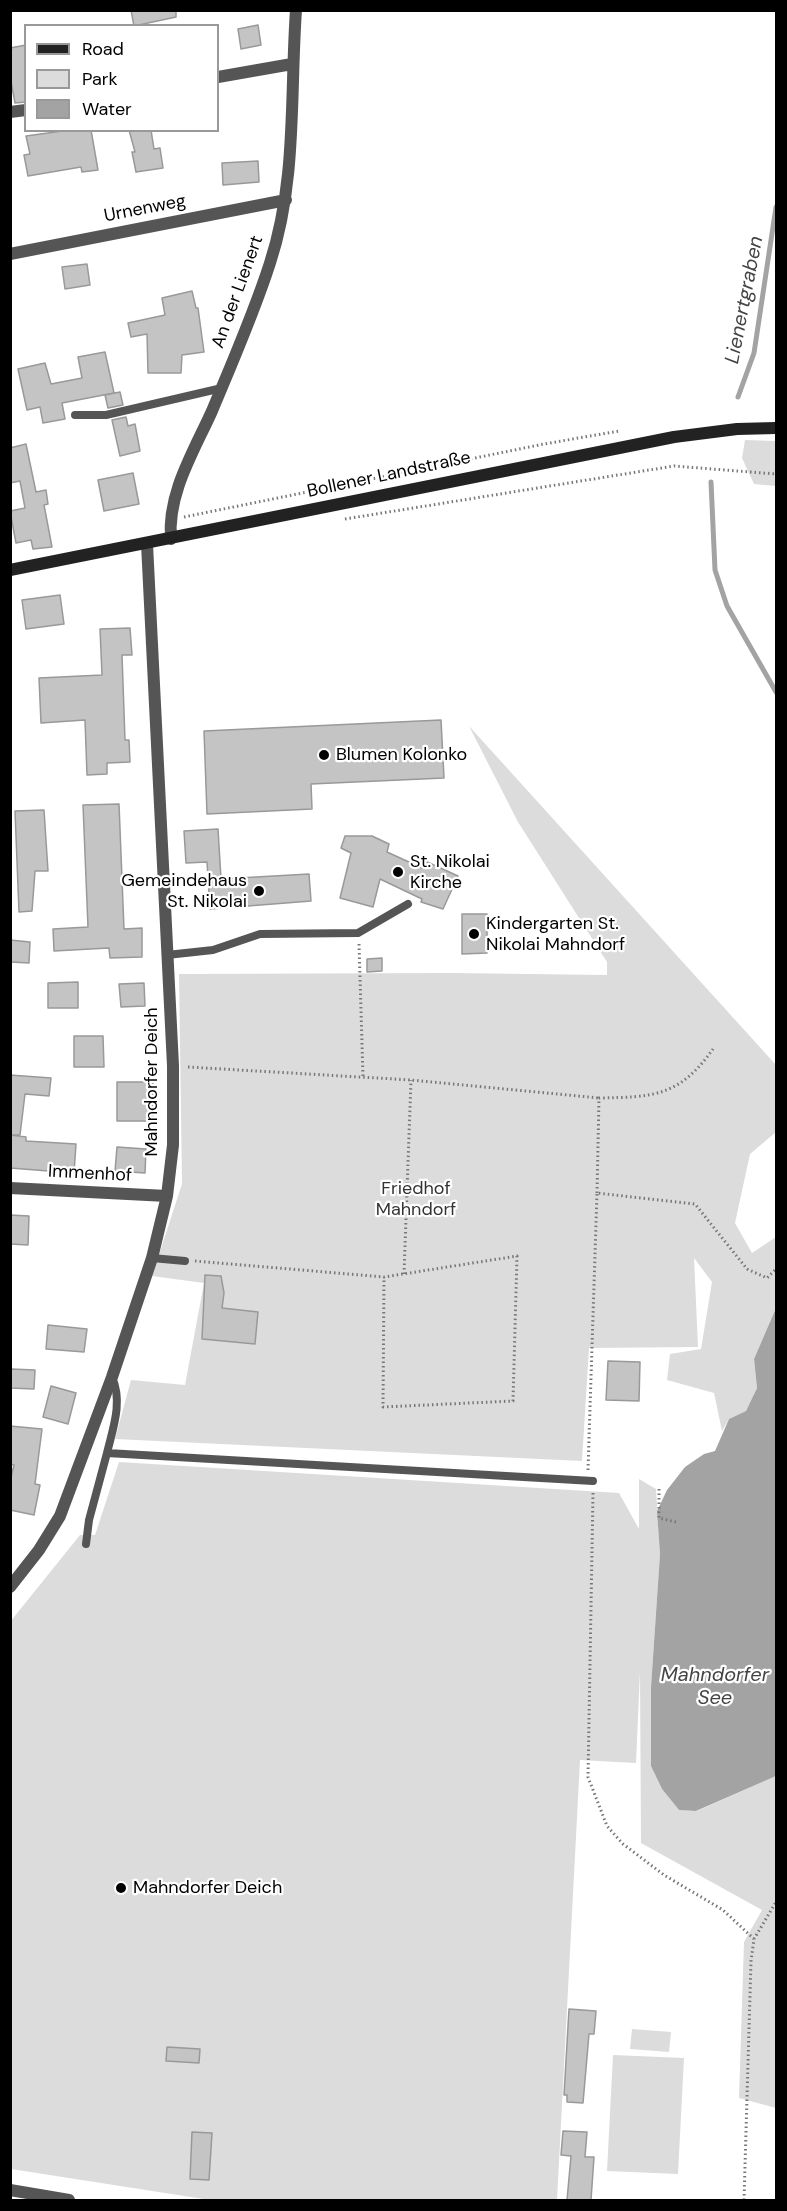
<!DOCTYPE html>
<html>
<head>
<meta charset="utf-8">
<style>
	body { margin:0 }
	#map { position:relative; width:787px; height:2211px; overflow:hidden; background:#fff; font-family:"DM Sans",sans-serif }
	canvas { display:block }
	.frame { position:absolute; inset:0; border:12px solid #000; pointer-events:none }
	.legend { position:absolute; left:24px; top:24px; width:195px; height:108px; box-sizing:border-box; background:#fff; border:2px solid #999; margin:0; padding:8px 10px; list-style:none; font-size:18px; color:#000 }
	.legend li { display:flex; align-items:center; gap:12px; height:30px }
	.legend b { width:30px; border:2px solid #999 }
</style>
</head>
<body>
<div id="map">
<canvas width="787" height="2211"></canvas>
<div class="frame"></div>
<ul class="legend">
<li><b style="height:8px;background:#222"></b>Road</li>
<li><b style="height:16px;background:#dcdcdc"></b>Park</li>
<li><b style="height:16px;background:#a3a3a3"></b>Water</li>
</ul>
</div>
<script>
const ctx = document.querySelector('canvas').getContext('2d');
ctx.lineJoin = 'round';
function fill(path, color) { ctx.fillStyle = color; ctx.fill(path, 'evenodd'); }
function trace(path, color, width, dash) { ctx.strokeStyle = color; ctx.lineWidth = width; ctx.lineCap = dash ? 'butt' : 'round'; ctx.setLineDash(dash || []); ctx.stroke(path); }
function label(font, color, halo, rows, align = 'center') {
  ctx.font = font + ' "DM Sans",sans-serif'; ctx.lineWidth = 4.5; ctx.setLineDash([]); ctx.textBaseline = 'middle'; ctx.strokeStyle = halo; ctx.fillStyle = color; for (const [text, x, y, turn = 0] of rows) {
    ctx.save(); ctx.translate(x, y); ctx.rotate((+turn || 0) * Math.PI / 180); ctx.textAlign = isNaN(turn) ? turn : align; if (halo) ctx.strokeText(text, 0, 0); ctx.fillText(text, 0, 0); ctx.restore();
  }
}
const green = new Path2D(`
	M745 440 776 441V486L754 484 742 458Z
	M469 726 776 1065V1132L750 1154 735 1223 752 1253 776 1237V1308L754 1359 757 1388 746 1411 729 1419 722 1431 714 1393 667 1380 670 1354 701 1349 712 1282 694 1258 698 1347 589 1348 582 1461 115 1439 131 1380 185 1385 204 1283 152 1276 182 1184 179 974 452 973 607 975V962L518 822Z
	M119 1462 619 1493 639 1529V1479L656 1489 660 1554 651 1687V1766L662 1789 679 1810 697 1811 776 1776V2108L739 2098 744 1942 762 1910 641 1843 640 1671 636 1763 580 1760 557 2200H210L11 2169 10 1622 80 1535H95Z
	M632 2029 671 2032 669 2052 630 2049Z
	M613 2055 684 2058 678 2174 607 2171Z`);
const water = new Path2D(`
	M776 1308V1776L696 1811 679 1810 662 1789 651 1766V1687L660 1554 657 1511 667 1490 685 1467 704 1454 715 1451 729 1419 746 1411 757 1388 754 1359Z`);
const stream = new Path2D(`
	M738 397 754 353 776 207
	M711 482 715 570 727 606 776 692`);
const building = new Path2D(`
	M131 10H176V17L134 26Z
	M258 25 261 45 241 49 238 29Z
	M26 45V102L15 103 10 76V48Z
	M70 130H91L98 170 82 172 81 167 28 176 24 155 30 154 26 136Z
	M129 130H151L154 149 160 148 163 168 136 172 132 152H135Z
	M258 161 259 182 223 185 222 163Z
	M87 264 90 285 65 289 62 267Z
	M192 291 196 308H198L204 352 182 355 181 373H148L147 334 131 337 128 323 165 315 162 298Z
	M105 352 114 393 62 403 65 419 43 423 40 407 27 410 18 369 45 363 51 384 82 378 78 357Z
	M120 392 123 405 108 408 105 395Z
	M126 417 128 426 135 424 140 451 120 456 112 420Z
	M26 444 36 492 46 490 48 504 44 505 52 547 33 549 31 540 16 543 10 511 25 508 20 481 10 483V448Z
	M133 473 139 504 104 511 98 480Z
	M60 595 64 624 26 629 22 600Z
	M130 628 132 655H122L125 740H129L130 762 107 763V774L87 775 85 720 41 723 39 678 102 675 100 629Z
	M441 720 444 778 311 784 312 809 207 814 204 731Z
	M119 804 124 929 142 928V957L110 958 109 948 54 951 53 929 88 927 83 805Z
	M44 810 48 871H35L32 911 19 912 15 811Z
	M218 829 221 879 309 874 311 901 210 909 207 862 186 863 184 831Z
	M345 836H372L389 844 387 852 422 868 425 861 458 876 443 909 421 902 422 899 380 879 373 907 340 898 351 853 341 848Z
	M462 914H487V953L462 954Z
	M10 940 30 942 29 963 10 962Z
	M382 958V971L367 972V959Z
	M78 982V1008H48V983Z
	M144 983 145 1006 121 1007 119 984Z
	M74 1036H103L104 1067H74Z
	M10 1075 51 1078 49 1096 25 1094 20 1135H11L26 1137V1141L76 1144 74 1173 10 1168Z
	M117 1082H153V1121H117Z
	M117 1147 146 1149 145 1173 115 1171Z
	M10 1215 29 1216 28 1245 10 1244Z
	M205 1275 221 1276 224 1293 222 1308 258 1312 255 1344 202 1339Z
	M48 1325 87 1329 84 1352 46 1349Z
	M608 1361 640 1362 639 1401 606 1400Z
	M11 1369 35 1370 34 1389 10 1388Z
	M51 1386 76 1393 68 1424 43 1417Z
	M10 1426 42 1429 35 1484 40 1485 34 1515 10 1510V1481L14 1465 10 1464Z
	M569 2009 596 2011 594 2034H589L583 2103 567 2102V2095H564Z
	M167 2047 200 2049 199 2063 166 2061Z
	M563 2131 587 2132 585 2157H594L591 2200H567L571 2156 561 2155Z
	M192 2132 212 2133 209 2180 190 2179Z`);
const path = new Path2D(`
	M184 517 544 444 619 431
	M345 519 674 466 776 474
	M359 944 363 1077
	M188 1067 411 1080 599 1098
	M597 1193 599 1098C653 1097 679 1097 713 1049
	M195 1261 384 1277 517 1256 513 1401 383 1407 384 1277
	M404 1274 411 1080
	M588 1470 597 1193 695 1204 747 1269 767 1278 776 1269
	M659 1489V1518L676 1522
	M593 1493 588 1777 607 1826 623 1844 664 1875 723 1910 754 1939
	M744 2200 751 1961 754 1939 776 1902`);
const lane = new Path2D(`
	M75 415H106L222 388
	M167 955 213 950 260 934 358 933 408 904
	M152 1258 185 1261
	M112 1377C123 1402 113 1428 107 1453L593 1481
	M86 1544 89 1520 107 1453`);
const street = new Path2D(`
	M218 77 292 64
	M10 112 26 110
	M10 254 286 200
	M171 539C167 494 194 451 212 411 232 363 254 313 270 263 297 181 290 95 296 10
	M10 1188 167 1196
	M10 1587 39 1550 60 1516 112 1377 152 1258 167 1196 173 1145V1066L147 544
	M10 2190 69 2200`);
const secondary = new Path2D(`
	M10 570 674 437 737 429 776 428`);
const markers = [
	[324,755,6,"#000"],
	[398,872,6,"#000"],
	[259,891,6,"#000"],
	[474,934,6,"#000"],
	[121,1888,6,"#000"]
];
const streetNames = [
	["Urnenweg",145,209,-11],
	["An der Lienert",238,292,-70],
	["Bollener Landstraße",389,475,-12],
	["Mahndorfer Deich",152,1082,-90],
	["Immenhof",90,1174,3]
];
const poiNames = [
	["Blumen Kolonko",336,755],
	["St. Nikolai",410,862],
	["Kirche",410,883],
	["Gemeindehaus",247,881,"right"],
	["St. Nikolai",247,902,"right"],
	["Kindergarten St.",486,924],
	["Nikolai Mahndorf",486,945],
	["Mahndorfer Deich",133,1888]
];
const parkNames = [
	["Friedhof",416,1189],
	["Mahndorf",416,1210]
];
const waterNames = [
	["Lienertgraben",745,300,-79],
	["Mahndorfer",715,1676],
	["See",715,1699]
];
fill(green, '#dcdcdc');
fill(water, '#a3a3a3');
trace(stream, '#a3a3a3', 5);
fill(building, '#c4c4c4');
trace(building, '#999', 1.5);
trace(path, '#777', 3, [1.5, 3]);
trace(lane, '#555', 8);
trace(street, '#555', 12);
trace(secondary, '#222', 12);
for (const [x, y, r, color] of markers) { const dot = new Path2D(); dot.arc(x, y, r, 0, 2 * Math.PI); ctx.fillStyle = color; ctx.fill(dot); trace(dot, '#fff', 2); }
label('18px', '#000', '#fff', streetNames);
label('18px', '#000', '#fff', poiNames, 'left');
label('18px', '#333', '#fff', parkNames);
label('italic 20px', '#444', '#fff', waterNames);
</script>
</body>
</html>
